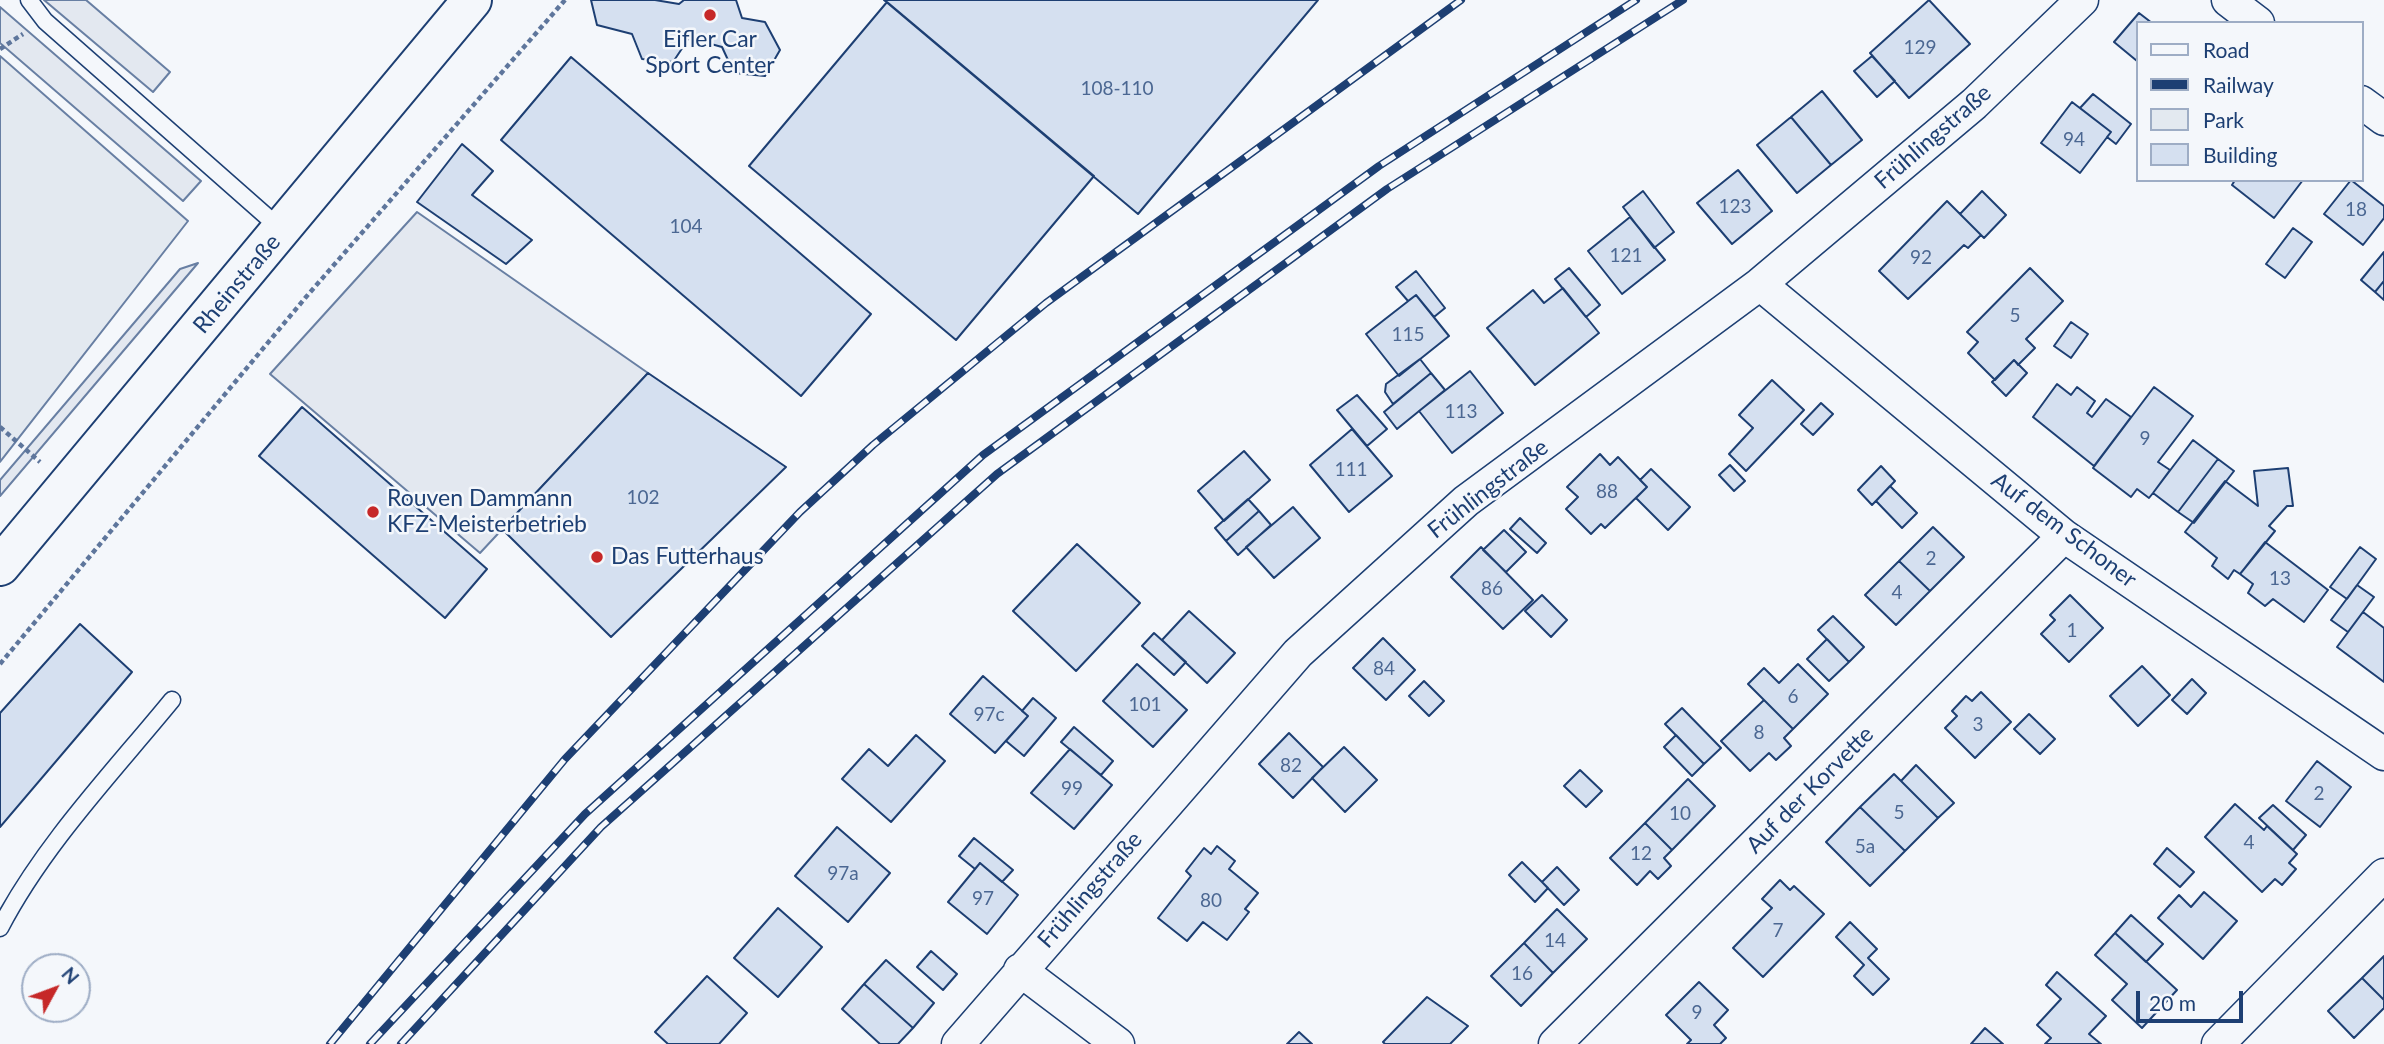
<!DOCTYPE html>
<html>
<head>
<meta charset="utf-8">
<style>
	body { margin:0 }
	#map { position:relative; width:2384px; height:1044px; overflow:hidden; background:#f4f7fb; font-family:Lato,sans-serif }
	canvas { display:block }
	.legend { position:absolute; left:2136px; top:21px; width:228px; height:161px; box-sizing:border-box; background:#f4f7fb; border:2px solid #9eadc5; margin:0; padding:9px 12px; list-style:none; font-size:21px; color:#1d3f73 }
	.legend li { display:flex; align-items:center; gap:14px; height:35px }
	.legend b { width:35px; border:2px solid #9eadc5 }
	.north { position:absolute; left:21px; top:953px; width:70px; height:70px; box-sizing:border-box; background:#f4f7fb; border:2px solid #9eadc5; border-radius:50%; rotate:49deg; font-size:19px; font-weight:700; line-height:28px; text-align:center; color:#1d3f73 }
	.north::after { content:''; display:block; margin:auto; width:24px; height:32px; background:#c62828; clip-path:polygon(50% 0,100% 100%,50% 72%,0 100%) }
	.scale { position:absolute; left:2136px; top:991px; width:107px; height:32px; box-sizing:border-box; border:4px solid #1d3f73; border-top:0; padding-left:9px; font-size:21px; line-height:24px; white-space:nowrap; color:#1d3f73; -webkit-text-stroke:5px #f4f7fb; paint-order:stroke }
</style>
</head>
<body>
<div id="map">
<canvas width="2384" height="1044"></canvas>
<ul class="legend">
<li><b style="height:9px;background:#f4f7fb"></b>Road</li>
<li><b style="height:9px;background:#1d3f73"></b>Railway</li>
<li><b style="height:19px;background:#e3e9f0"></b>Park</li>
<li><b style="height:19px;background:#d5e0f0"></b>Building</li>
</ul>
<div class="north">N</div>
<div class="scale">20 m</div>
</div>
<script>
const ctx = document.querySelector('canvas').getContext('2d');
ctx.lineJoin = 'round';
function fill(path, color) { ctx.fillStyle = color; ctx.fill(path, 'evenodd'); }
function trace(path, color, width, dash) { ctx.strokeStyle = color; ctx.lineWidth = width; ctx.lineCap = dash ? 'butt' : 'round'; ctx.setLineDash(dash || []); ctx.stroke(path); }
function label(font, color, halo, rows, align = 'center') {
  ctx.font = font + ' Lato,sans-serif'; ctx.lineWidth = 5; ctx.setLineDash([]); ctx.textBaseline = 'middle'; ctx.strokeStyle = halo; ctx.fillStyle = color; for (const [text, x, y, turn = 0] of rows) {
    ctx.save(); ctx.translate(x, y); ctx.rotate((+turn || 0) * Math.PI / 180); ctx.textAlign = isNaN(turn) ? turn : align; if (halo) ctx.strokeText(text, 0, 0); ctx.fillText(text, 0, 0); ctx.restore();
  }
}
const green = new Path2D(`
	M0 56 188 221 0 462Z`);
const parking = new Path2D(`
	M44 0H86L170 72 153 92Z
	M0 7 201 181 183 201 0 43Z
	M417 212 648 373 480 553 270 374Z
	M198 263 0 496V480L180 269Z`);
const building = new Path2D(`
	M591 0H655L679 4 684 0H736L742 18 765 22 780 50 765 76 734 73 722 47 689 38 673 62 642 59 632 34 597 25Z
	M884 0H1318L1138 214Z
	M1929 0 1970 44 1909 98 1870 53Z
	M887 2 1094 176 956 340 749 166Z
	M2139 13 2152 23H2137V61L2114 42Z
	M1872 56 1895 81 1877 97 1854 71Z
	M571 57 871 314 801 396 501 140Z
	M1822 91 1862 140 1831 165 1791 117Z
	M2093 94 2131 124 2116 144 2107 137 2111 132 2080 108Z
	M2072 102 2111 132 2080 173 2041 143Z
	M1791 117 1831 165 1797 193 1757 145Z
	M462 144 493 171 472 195 532 240 506 264 417 202Z
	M1738 170 1772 211 1732 244 1697 203Z
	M2235 180H2303L2274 218 2232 185Z
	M2351 180 2384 206V218L2363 245 2324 214Z
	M1643 191 1674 232 1654 248 1623 207Z
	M1982 191 2006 215 1984 238 1960 214Z
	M1947 201 1981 235 1968 248 1964 245 1908 299 1879 271Z
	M1630 217 1665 260 1622 294 1588 251Z
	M2293 228 2312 242 2285 278 2266 264Z
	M2384 252V281L2375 292 2361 280Z
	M1569 268 1600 305 1586 317 1555 279Z
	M2030 268 2063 301 2026 339 2035 348 2018 365 2014 360 1995 380 1968 353 1978 342 1967 332Z
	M1416 271 1445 308 1434 317 1416 295 1408 301 1396 287Z
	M2384 281V300L2375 292Z
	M1563 288 1599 333 1535 385 1487 328 1533 290 1544 303Z
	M1416 295 1449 336 1399 376 1366 334Z
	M2071 322 2088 334 2071 358 2054 346Z
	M1420 359 1431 373 1393 404 1385 392 1386 384Z
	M2014 360 2027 373 2006 396 1992 382Z
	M1470 371 1503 413 1452 453 1419 411Z
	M648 373 786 467 611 637 502 529Z
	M1431 373 1445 390 1397 429 1384 412Z
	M1772 380 1804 410 1746 471 1729 454 1753 428 1739 415Z
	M2057 384 2071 395 2077 387 2095 401 2087 413 2092 417 2106 399 2131 417 2094 466 2033 417Z
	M2154 387 2193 416 2158 462 2170 470 2153 493 2149 498 2137 489 2131 497 2093 468Z
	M1357 395 1387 429 1367 446 1337 410Z
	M1821 403 1833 414 1813 435 1801 424Z
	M302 407 487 569 445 618 259 456Z
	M1352 429 1392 476 1349 512 1310 465Z
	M2193 440 2218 459 2178 512 2153 493Z
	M1244 451 1270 480 1224 521 1198 491Z
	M1600 454 1610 465 1618 457 1647 487 1605 528 1601 524 1591 534 1566 509 1578 497 1567 487Z
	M2218 459 2234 471 2194 523 2178 512Z
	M1730 465 1745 481 1734 491 1719 475Z
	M1881 466 1895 481 1872 505 1858 490Z
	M2288 468 2293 506H2287L2269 526 2275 531 2240 574 2234 570 2228 579 2212 566 2217 558 2185 532 2225 481 2258 506 2254 471Z
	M1651 469 1690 507 1668 530 1636 498 1647 487 1640 480Z
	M1890 486 1917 513 1902 528 1876 501Z
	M1248 499 1259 511 1226 541 1215 528Z
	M1293 507 1320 538 1274 578 1246 547Z
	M1259 511 1271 525 1238 555 1226 541Z
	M1520 518 1546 543 1537 553 1510 529Z
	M1933 527 1964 557 1930 591 1899 561Z
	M1504 530 1526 552 1506 572 1483 550Z
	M2265 542 2328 590 2304 622 2273 599 2265 606 2248 593 2253 584 2240 574Z
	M1077 544 1140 603 1076 671 1013 611Z
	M1481 547 1533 600 1503 629 1451 577Z
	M2360 547 2376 559 2347 599 2330 587Z
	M1899 561 1930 591 1896 625 1865 595Z
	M2357 585 2374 597 2348 632 2331 620Z
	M1542 595 1567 620 1551 637 1525 611Z
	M2070 595 2103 628 2069 662 2041 634 2055 620 2050 615Z
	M1189 611 1235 653 1207 683 1162 640Z
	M2363 612 2384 628V682L2337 647Z
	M1833 616 1864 647 1849 662 1818 630Z
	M80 624 132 672 0 827V713Z
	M1154 633 1186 662 1174 675 1142 646Z
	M1383 638 1415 670 1386 700 1353 668Z
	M1827 639 1849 662 1829 681 1807 659Z
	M1137 664 1187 710 1153 747 1103 701Z
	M1798 664 1828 694 1793 729 1748 684 1764 668 1779 683Z
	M2142 666 2170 695 2138 726 2110 696Z
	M983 676 1028 716 995 753 950 714Z
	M2192 679 2206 693 2187 714 2172 700Z
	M1424 681 1444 701 1429 716 1409 696Z
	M1981 692 2011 722 1975 758 1945 728 1957 716 1952 711 1966 696 1972 701Z
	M1033 698 1056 718 1024 756 1006 741 1028 716 1022 711Z
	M1764 700 1793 729 1784 738 1791 746 1776 760 1769 753 1750 771 1721 741Z
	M1682 708 1721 748 1704 764 1665 724Z
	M2029 714 2055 739 2040 754 2014 729Z
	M1074 727 1113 761 1101 775 1061 742Z
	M1289 733 1323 767 1293 798 1259 764Z
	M916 735 945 761 891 822 842 779 869 749 888 766Z
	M1676 735 1704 764 1692 776 1664 747Z
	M1344 747 1377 780 1345 812 1312 778Z
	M1070 749 1112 785 1074 829 1031 793Z
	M2317 761 2351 787 2320 827 2286 801Z
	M1916 765 1954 803 1938 818 1901 781Z
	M1580 770 1602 791 1586 807 1564 786Z
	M1894 774 1938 818 1905 851 1860 807Z
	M1688 779 1715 806 1672 850 1645 823Z
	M2235 804 2264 830 2267 826 2297 854 2289 863 2296 869 2282 885 2275 879 2262 892 2205 837Z
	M2273 805 2306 835 2293 850 2259 818Z
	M1860 807 1905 851 1870 886 1826 842Z
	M1645 823 1672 850 1664 858 1671 866 1658 879 1650 871 1637 885 1610 858Z
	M837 827 890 873 848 922 795 876Z
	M974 838 1013 870 1002 882 980 863 975 869 959 856Z
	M1217 846 1235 861 1229 869 1258 893 1245 909 1249 912 1227 940 1203 922 1187 941 1158 918 1191 876 1186 871 1204 848 1211 854Z
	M2167 848 2194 872 2180 887 2154 864Z
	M1522 862 1548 888 1535 902 1509 875Z
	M980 863 1018 895 987 934 948 902Z
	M1557 867 1579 890 1564 905 1542 882Z
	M1780 880 1790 890 1794 886 1824 914 1763 977 1733 948 1772 908 1762 899Z
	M2204 892 2237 921 2203 959 2158 918 2179 895 2191 907Z
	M778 908 822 947 778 997 734 958Z
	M1557 909 1587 939 1553 973 1524 943Z
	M2131 915 2163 944 2146 962 2115 933Z
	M1850 922 1877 949 1868 958 1889 979 1873 995 1854 976 1864 965 1836 937Z
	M2115 933 2177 990 2142 1028 2112 1000 2127 984 2095 955Z
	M1524 943 1553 973 1521 1006 1491 976Z
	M931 951 957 974 943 990 917 967Z
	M2384 956V1000L2362 978Z
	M886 960 934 1003 913 1028 864 984Z
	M2057 972 2106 1016 2089 1034 2101 1044H2045L2051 1038 2037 1025 2061 999 2046 985Z
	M707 976 747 1013 719 1044H668L655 1032Z
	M2362 978 2384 1000V1008L2354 1038 2328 1011Z
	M1699 982 1728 1010 1714 1025 1726 1038 1720 1044H1687L1691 1040 1666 1015Z
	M864 984 913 1028 898 1044H880L842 1009Z
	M1427 997 1468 1026 1450 1044H1385L1383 1042Z
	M1985 1028 2003 1044H1971Z
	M1299 1032 1312 1044H1287Z`);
const path = new Path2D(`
	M0 49 23 34
	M0 427 40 462
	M0 664 306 297 565 0`);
const service = new Path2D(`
	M29 0 45 21 282 230
	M0 928C43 845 113 772 172 700`);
const minor = new Path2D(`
	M2228 0 2258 23
	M2361 102 2384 119
	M1760 284 2064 536 2384 754
	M1020 970 1118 1044
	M958 1044 1298 653 1466 501 1760 284 1974 104 2082 0
	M1555 1044 2064 536
	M2218 1044 2384 875`);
const secondary = new Path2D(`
	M0 566 472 0`);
const rail = new Path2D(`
	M330 1044 565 759 800 512 873 445 1046 303 1461 0
	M370 1044 585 814 983 455 1379 166 1636 0
	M401 1044 601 827 997 474 1387 189 1683 0`);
const markers = [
	[710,15,7,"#c62828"],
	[373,512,7,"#c62828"],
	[597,557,7,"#c62828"]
];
const numberNames = [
	["129",1920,48],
	["108-110",1117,89],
	["94",2074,140],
	["123",1735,207],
	["18",2356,210],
	["104",686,227],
	["121",1626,256],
	["92",1921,258],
	["5",2015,316],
	["115",1408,335],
	["113",1461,412],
	["9",2145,439],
	["111",1351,470],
	["88",1607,492],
	["102",643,498],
	["2",1931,559],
	["13",2280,579],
	["86",1492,589],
	["4",1897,593],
	["1",2072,631],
	["84",1384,669],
	["6",1793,697],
	["101",1145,705],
	["97c",989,715],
	["3",1978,725],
	["8",1759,733],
	["82",1291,766],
	["99",1072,789],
	["2",2319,794],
	["5",1899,813],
	["10",1680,814],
	["4",2249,843],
	["5a",1865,847],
	["12",1641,854],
	["97a",843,874],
	["97",983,899],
	["80",1211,901],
	["7",1778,931],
	["14",1555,941],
	["16",1522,974],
	["9",1697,1013]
];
const poiNames = [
	["Eifler Car",710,40,"center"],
	["Sport Center",710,66,"center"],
	["Rouven Dammann",387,499],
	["KFZ-Meisterbetrieb",387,525],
	["Das Futterhaus",611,557]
];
const streetNames = [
	["Frühlingstraße",1933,137,-41],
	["Rheinstraße",237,284,-50],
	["Frühlingstraße",1488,489,-38],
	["Auf dem Schoner",2064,530,37],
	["Auf der Korvette",1810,790,-45],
	["Frühlingstraße",1090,890,-49]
];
fill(green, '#e3e9f0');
trace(green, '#687fa3', 2);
fill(parking, '#e3e8f0');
trace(parking, '#687fa3', 2);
fill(building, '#d5e0f0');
trace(building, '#1d3f73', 2);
trace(service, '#1d3f73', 19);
trace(minor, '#1d3f73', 35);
trace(secondary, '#1d3f73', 42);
trace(path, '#5e769c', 4.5, [5, 3.5]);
trace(service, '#f4f7fb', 16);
trace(minor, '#f4f7fb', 32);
trace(secondary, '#f4f7fb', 38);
trace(rail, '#1d3f73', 8);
trace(rail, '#f4f7fb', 5, [16]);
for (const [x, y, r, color] of markers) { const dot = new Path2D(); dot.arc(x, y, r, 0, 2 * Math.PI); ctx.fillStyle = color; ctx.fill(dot); trace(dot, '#f4f7fb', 2.5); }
label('19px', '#4b6792', null, numberNames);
label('23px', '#1d3f73', '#f4f7fb', poiNames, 'left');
label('23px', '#1d3f73', '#f4f7fb', streetNames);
</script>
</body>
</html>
